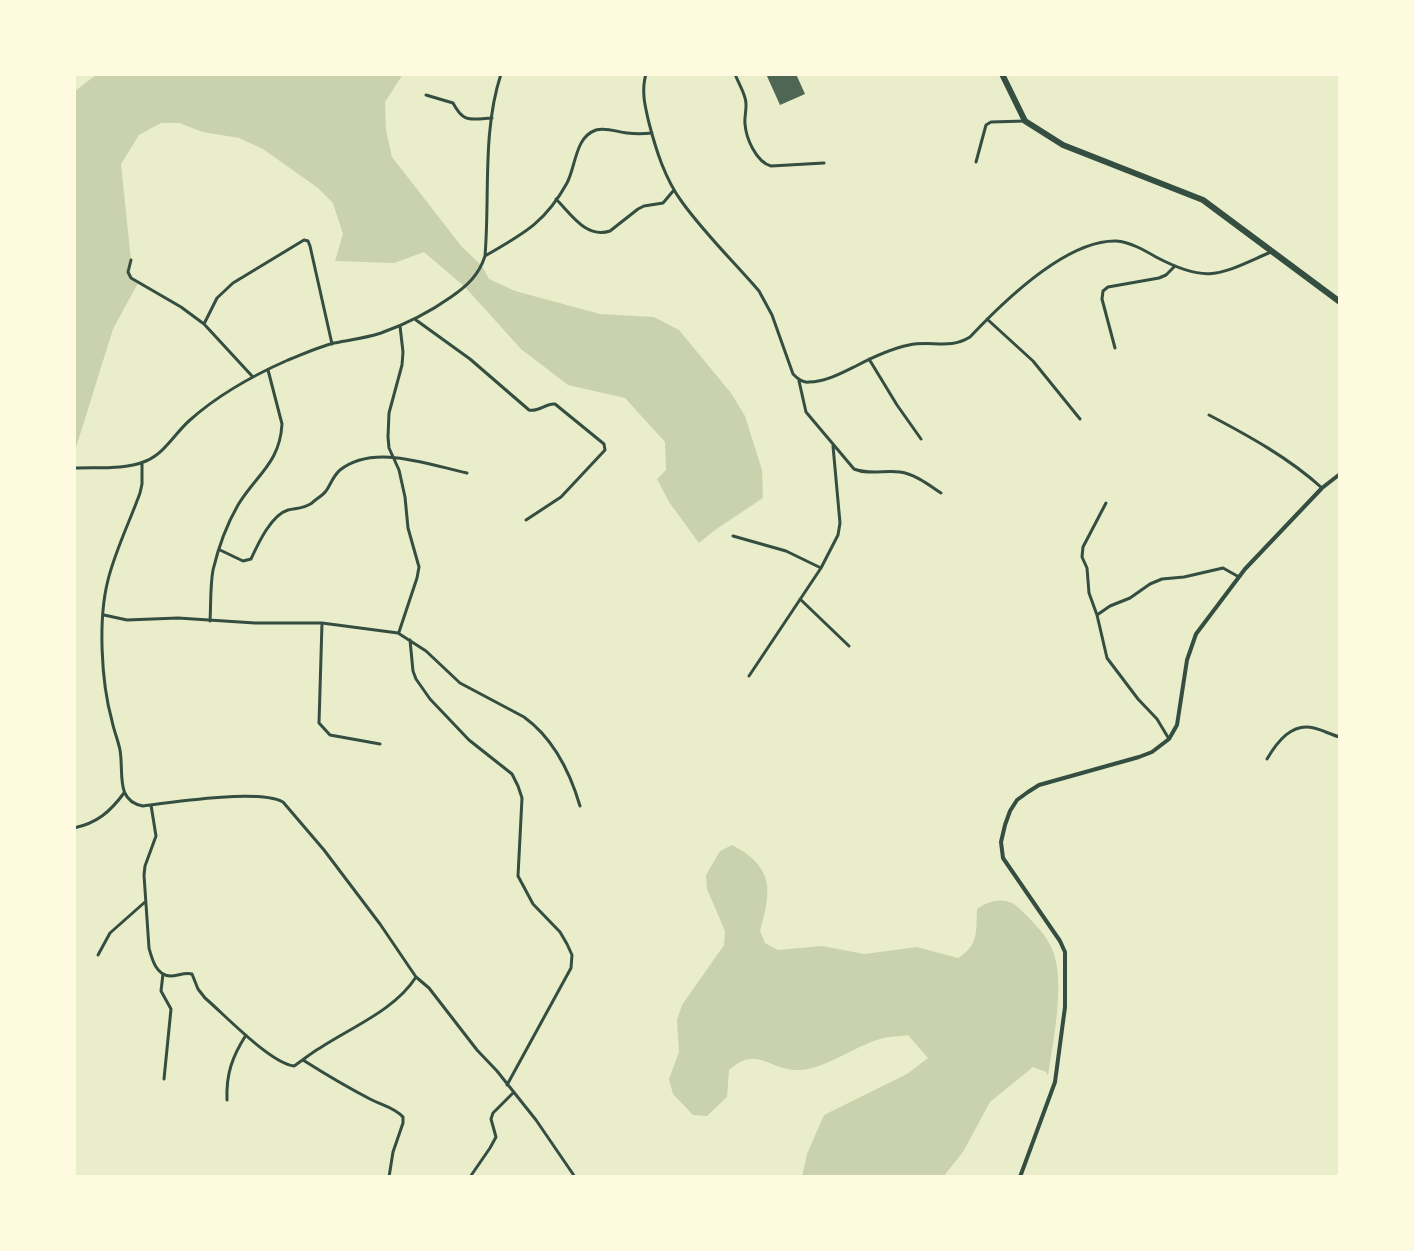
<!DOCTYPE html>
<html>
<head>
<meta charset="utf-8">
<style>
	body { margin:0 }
	#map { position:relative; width:1414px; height:1251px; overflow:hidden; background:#e9edc9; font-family:Signika,sans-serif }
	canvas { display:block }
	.frame { position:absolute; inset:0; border:76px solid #fefae0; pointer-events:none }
</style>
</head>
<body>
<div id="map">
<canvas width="1414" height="1251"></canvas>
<div class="frame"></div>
</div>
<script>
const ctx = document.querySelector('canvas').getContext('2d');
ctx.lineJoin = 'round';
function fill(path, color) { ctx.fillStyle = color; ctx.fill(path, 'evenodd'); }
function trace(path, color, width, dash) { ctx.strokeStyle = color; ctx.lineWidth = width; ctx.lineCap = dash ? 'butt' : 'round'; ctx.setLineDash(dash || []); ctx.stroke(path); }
const green = new Path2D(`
	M97 74H403L385 102 386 130 392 157 462 247 482 266 489 279 515 291 600 314 654 317 679 330 731 393 745 416 762 470 763 498 715 530 699 543 669 502 657 479 666 470 665 442 625 398 568 385 521 349 465 287 424 252 394 263 335 261 343 234 333 203 318 188 263 149 239 138 203 132 179 123H161L139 135 121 164 131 260C128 272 127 276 138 283L113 329 74 454V92Z
	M732 845C774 867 772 890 760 931L765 943 778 950 822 946 864 954 917 947 958 958C979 945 976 932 977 909 991 899 1008 896 1021 910 1031 920 1042 930 1049 943 1068 973 1053 1041 1048 1076L1046 1072 1033 1067 990 1102 963 1152 943 1177H802L807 1154 824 1115 907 1074 928 1058 908 1035C898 1037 887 1036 877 1040 851 1048 821 1072 794 1070 766 1067 756 1046 729 1070L727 1097 707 1116 693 1115 673 1094 669 1079 679 1052 677 1020 682 1005 724 945 725 931 707 889 706 875 720 851Z`);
const building = new Path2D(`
	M766 74H796L805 94 780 105Z`);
const minor = new Path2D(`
	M646 74C641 91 645 106 649 123 656 150 665 179 682 202 705 234 734 262 759 291L772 315 793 374C797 378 802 383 809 382 825 382 842 373 856 366 873 357 890 349 909 345 932 340 949 350 970 337 1002 303 1066 240 1116 241 1130 242 1144 250 1156 257 1209 285 1220 274 1271 252
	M735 74C738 82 743 90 745 98 748 107 744 115 745 124 746 138 756 162 771 166L824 163
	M426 95 453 103C464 124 471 119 492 118
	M976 162 986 125 991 122 1025 121
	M556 199C571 214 586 239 610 231L638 209 644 206 663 203 674 190
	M485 256C523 234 545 223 567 183 576 166 575 137 596 130 606 127 617 132 627 133 635 134 643 134 652 133
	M131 260 128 272 131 278 181 307 204 324 252 376
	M987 319 1033 361 1080 419
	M416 320 470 359 529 410C539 412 546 403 555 404L604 444 605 450 561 497 526 520
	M204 324 217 298 233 283 304 240 308 241 310 246 332 344
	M1115 348 1102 299 1103 291 1108 287 1159 278 1166 275 1174 267
	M869 359 897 405 921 439
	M799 381 806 412 854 469C868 475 885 470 900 472 915 474 929 485 941 493
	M1209 415C1249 436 1289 458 1322 488
	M142 463V484L140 493C130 521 115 551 108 580 98 619 101 681 112 721 114 731 118 740 120 750 124 773 115 801 143 806 173 802 259 789 283 802L324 850 380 924 416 977 429 988 477 1050 497 1071 536 1120 575 1177
	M74 468C97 467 125 470 146 461 165 453 175 433 190 420 218 395 254 375 288 360 303 354 319 347 334 343 350 340 366 338 381 333 406 324 430 312 451 297 467 286 479 275 485 256 490 196 482 132 501 74
	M1106 503 1083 547 1082 557 1087 568 1089 593 1097 615 1107 658 1138 699 1157 719 1169 739
	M733 536 786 551 821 568
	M220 550 243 561 251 559C258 544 271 515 288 510 297 508 303 509 312 503 316 499 322 496 326 491 331 484 333 476 340 470 374 443 429 465 467 473
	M800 599 849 646
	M104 615 127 620 178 618 255 623H322L398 633 426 651 460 683 524 717C553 738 570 772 580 806
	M1097 615 1110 606 1130 598 1150 584 1162 579 1184 577 1223 568 1239 577
	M210 621C211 605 210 587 213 570 218 549 227 524 238 505 256 475 280 463 282 424L268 370
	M322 623 319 723 330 735 380 744
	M399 632 417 578 419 567 408 528 405 497 399 470 389 448 388 437 389 413 402 365 403 352 400 326
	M410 640 413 671 416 679 430 699 469 740 512 774 518 786 522 798 518 876 533 904 560 932 567 944 572 955 571 968 507 1085
	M749 676 821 568 838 535 840 523 833 446
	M1267 759C1277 742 1292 722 1314 728 1323 730 1331 735 1340 737
	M151 805 156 836 145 866 144 875 149 948C152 959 156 975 170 976 178 976 184 972 192 974L198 989 205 998C225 1015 270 1063 294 1066 303 1060 311 1053 320 1048 352 1027 395 1010 416 977
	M74 828C97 823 110 812 124 793
	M98 955 110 933 145 902
	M163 974 161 991 171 1009 164 1079
	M303 1060C325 1074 347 1087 370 1099 381 1105 394 1107 403 1117V1123L393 1152 389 1177
	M227 1100C226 1074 232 1057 246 1035
	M470 1177 490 1148 496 1137 491 1119 493 1113 513 1093`);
const tertiary = new Path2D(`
	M1020 1177 1055 1082 1065 1007V952L1060 941 1003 858 1001 842 1005 825 1010 811 1017 800 1028 792 1039 785 1139 757 1152 752 1169 739 1177 725 1187 660 1196 634 1245 569 1322 488 1340 474`);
const trunk = new Path2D(`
	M1002 74 1025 121 1063 145 1203 200 1340 302`);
fill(green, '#cad2ad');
fill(building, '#4f6655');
trace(minor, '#344e41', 3);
trace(tertiary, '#344e41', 4);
trace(trunk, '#344e41', 6);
</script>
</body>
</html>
